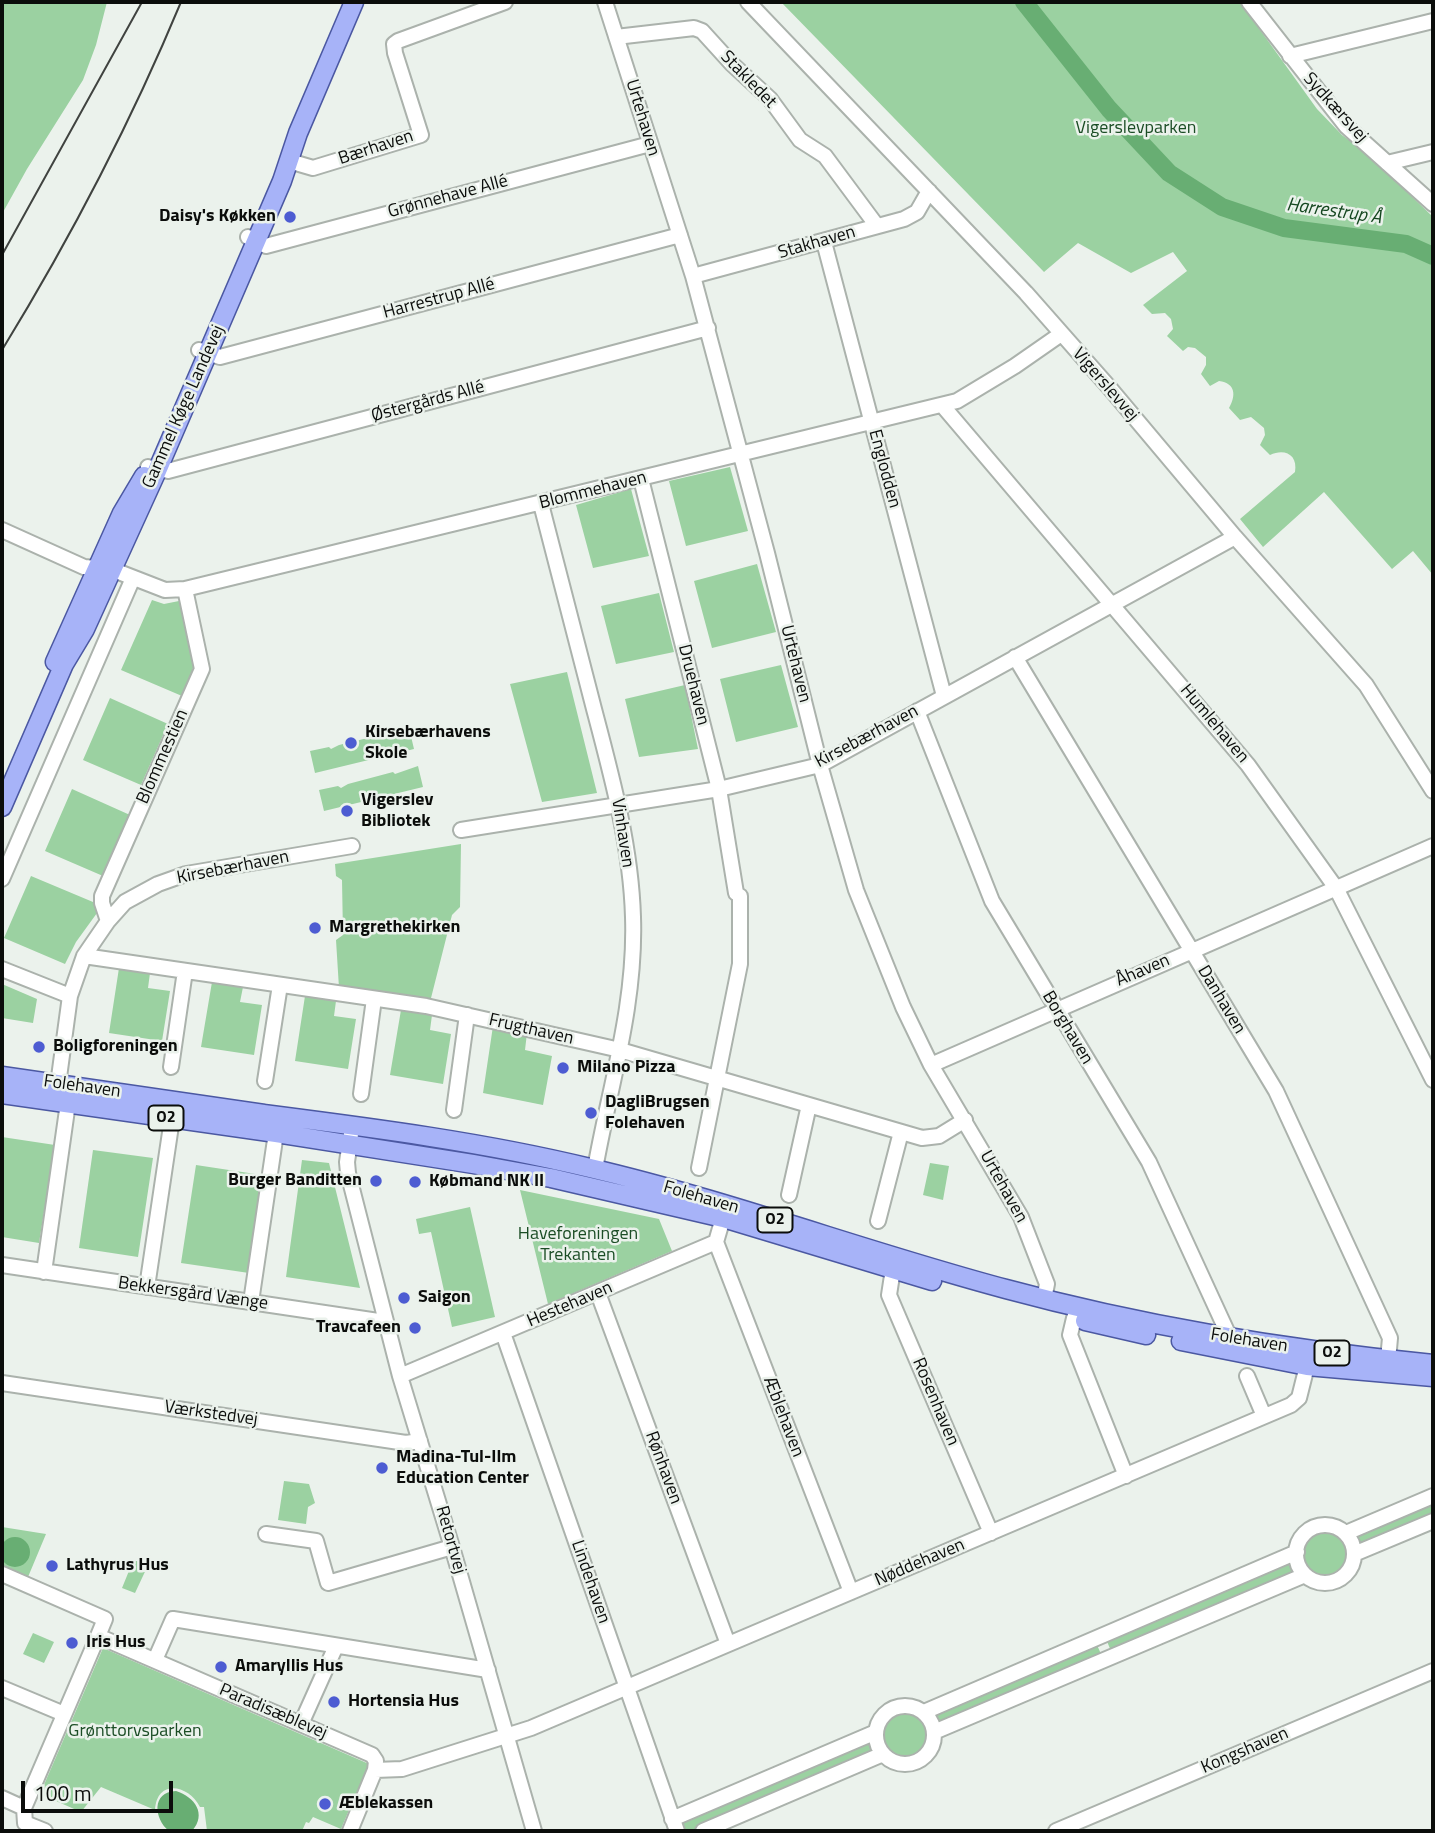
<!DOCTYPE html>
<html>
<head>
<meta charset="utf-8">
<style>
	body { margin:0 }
	#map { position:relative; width:1435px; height:1833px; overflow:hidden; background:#ebf2ec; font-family:"Titillium Web",sans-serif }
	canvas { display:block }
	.frame { position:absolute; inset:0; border:4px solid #0b0d0b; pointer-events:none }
	.scale { position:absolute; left:21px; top:1781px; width:152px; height:32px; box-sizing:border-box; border:4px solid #0b0d0b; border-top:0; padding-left:9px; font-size:21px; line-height:24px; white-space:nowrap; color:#0b0d0b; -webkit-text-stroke:5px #ebf2ec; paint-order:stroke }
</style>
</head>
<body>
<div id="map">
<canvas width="1435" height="1833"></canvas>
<div class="frame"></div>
<div class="scale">100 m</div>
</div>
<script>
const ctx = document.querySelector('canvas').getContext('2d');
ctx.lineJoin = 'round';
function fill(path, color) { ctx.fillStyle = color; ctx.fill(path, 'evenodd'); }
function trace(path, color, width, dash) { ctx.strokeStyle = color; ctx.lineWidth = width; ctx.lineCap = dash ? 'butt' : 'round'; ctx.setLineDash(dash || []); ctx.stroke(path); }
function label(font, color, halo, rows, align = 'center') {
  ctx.font = font + ' "Titillium Web",sans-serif'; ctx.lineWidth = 5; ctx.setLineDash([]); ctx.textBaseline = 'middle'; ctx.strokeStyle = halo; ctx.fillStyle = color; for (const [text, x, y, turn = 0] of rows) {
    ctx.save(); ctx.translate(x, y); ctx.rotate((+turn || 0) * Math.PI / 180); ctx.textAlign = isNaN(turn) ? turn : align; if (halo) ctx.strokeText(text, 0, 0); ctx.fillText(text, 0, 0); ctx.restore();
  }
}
const green = new Path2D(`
	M2 2H107L96 45 83 80 27 169 2 214Z
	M781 2H1240L1317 109 1342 135 1367 153 1433 217V575L1413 551 1392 569 1324 492 1263 547 1240 519 1295 472C1298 455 1285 448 1270 455L1260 445 1265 435 1264 428 1251 417 1240 420 1229 408C1236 396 1236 383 1219 381L1210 386 1201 374 1206 365V357L1195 348 1188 347 1183 351 1167 336 1173 329 1171 319 1165 313 1152 314 1143 305 1187 271 1173 252 1131 273 1078 243 1044 272Z
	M730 467 748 531 686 546 669 481Z
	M631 489 649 556 593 568 576 505Z
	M757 564 776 632 712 648 694 581Z
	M659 593 674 652 616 664 601 606Z
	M152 600 164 604 179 601 195 663 182 696 121 670Z
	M781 665 798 727 736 742 720 679Z
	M567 672 597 793 542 802 510 684Z
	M685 685 698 749 639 757 625 699Z
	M110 698 168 724 141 785 83 760Z
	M409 728 414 749 315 773 310 751 329 747 331 749 339 745 384 734 386 736Z
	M418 766 423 787 324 811 319 790 338 786 341 788 348 784 393 772 395 774Z
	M72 789 130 815 103 876 45 851Z
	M461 844 460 907 452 915 430 1002 339 988 336 940 343 935 342 880 336 876 335 864Z
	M31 876 93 902 97 913 76 942 65 964 4 938Z
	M119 968 150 973 148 988 170 991 162 1041 109 1033Z
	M212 982 243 987 240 1002 262 1005 254 1055 201 1047Z
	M2 984 37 999 33 1023 2 1018Z
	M305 996 336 1001 334 1016 356 1019 348 1069 295 1061Z
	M401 1010 432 1015 430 1030 451 1034 443 1084 390 1075Z
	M493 1026 527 1033 525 1050 552 1056 543 1105 483 1093Z
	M2 1137 55 1145 39 1243 2 1237Z
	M93 1150 153 1158 138 1257 79 1248Z
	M302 1160 329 1163 360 1288 286 1277Z
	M930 1163 949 1166 943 1200 923 1195Z
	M196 1165 262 1175 249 1273 181 1263Z
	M520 1190 659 1219 672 1251 548 1304Z
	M470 1207 495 1317 452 1327 431 1232 419 1234 416 1219Z
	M284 1481 309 1484 315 1503 308 1507 306 1524 278 1520Z
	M1433 1500V1515L1359 1546 1354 1534Z
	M2 1527 46 1534 28 1577 2 1565Z
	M1302 1553a24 24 0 1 1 48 0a24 24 0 1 1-48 0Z
	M133 1561H150L135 1593 122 1588Z
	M1292 1561 1296 1573 1111 1651 1106 1639Z
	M33 1633 54 1642 44 1663 23 1654Z
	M1097 1645 1101 1654 937 1725 933 1713Z
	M103 1648 369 1764 355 1797 346 1794 341 1807 349 1810 341 1829 313 1817 309 1823 306 1822 302 1831H207L204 1807H200C189 1785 157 1778 155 1810L101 1787 81 1812 40 1794Z
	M880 1733a24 24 0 1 1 48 0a24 24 0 1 1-48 0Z
	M870 1741 875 1750 871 1755 691 1831H684L680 1821Z`);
const water = new Path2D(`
	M0 1552a15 15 0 1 1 30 0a15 15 0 1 1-30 0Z
	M176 1791C195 1797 207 1814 192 1831H169C154 1819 151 1792 176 1791Z`);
const river = new Path2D(`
	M1024 2 1109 109 1169 173 1222 207 1284 228 1406 244 1433 256`);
const minor = new Path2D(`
	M605 2 693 276 767 553 820 765 856 890 903 1007 931 1065 1021 1217 1047 1284 1044 1299
	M748 2 1026 293 1108 386 1235 537 1366 685 1433 791
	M1249 2 1346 126 1433 204
	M616 37 694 28 702 31 732 64 770 99 800 140 825 156 877 226
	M1290 56 1433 21
	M289 161 313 168 421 135 395 53 394 44 398 41 505 2
	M1387 163 1433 152
	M248 237 266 246 650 144
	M824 242 944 696
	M693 276 904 219 917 212 929 191
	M199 350 220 357 680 235
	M942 405 1248 765 1336 888 1433 1080
	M148 467 168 471 708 328
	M641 479 719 789 736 893
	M541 504C558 572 577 641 594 709 612 777 631 847 633 917 636 1004 610 1085 595 1169
	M2 530 84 567 111 569 165 590 185 589 957 401 1015 366 1061 334
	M1015 657 1276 1091 1390 1338 1388 1360
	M917 711 992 901 1149 1162 1230 1338
	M461 830 719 789 820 765 1235 537
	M2 879 133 578
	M108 921 102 903V896L202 669 185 589
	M84 956 426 1006 620 1050 922 1138 939 1136 965 1120
	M2 969 70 996
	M931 1065 1433 846
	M171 1067 185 971
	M265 1081 280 985
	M57 1092 70 996 84 956 108 921 125 902 158 884 186 874 352 846
	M361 1094 374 999
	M454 1110 467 1015
	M351 1134 347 1162 348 1173 400 1376 452 1547 534 1831
	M699 1168 740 964V896
	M789 1195 809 1105
	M878 1221 901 1132
	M716 1242 851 1592
	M2 1265 385 1322
	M893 1269 889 1295 991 1533
	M44 1272 68 1103
	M147 1287 172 1119
	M598 1293 728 1644
	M251 1302 276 1133
	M1074 1318 1070 1335 1126 1476
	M503 1333 677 1831
	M400 1376 716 1242 723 1218
	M1247 1376 1264 1416
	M2 1383 406 1443 420 1441
	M1296 1554a29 29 0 1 1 58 0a29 29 0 1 1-58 0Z
	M1346 1533 1433 1496
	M266 1534 316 1541 328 1583 452 1547
	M1354 1554 1433 1521
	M2 1574 105 1619 98 1636 372 1755 376 1761 375 1770 350 1831
	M155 1660 173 1619 488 1670
	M2 1688 64 1714
	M876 1735a29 29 0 1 1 58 0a29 29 0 1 1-58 0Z
	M924 1712 1297 1552
	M301 1724 336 1646
	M934 1732 1305 1575
	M375 1770 402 1769 531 1728 1291 1405 1299 1398 1307 1366
	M2 1798 24 1808
	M672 1819 876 1732
	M45 1831 25 1823 24 1808 98 1636
	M703 1831 883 1754
	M1056 1831 1433 1671`);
const major = new Path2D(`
	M55 662 122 513 144 476
	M2 807 64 664 85 629 157 471 282 181 298 133 354 2
	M2 1076C89 1089 176 1102 264 1114 373 1128 483 1142 590 1168 731 1201 867 1252 1006 1289 1146 1327 1289 1350 1433 1364
	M2 1094 276 1133 473 1164 551 1178 723 1218 932 1281
	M1085 1321 1146 1335
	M1181 1341 1307 1366 1433 1377`);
const tram = new Path2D(`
	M2 255 142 2
	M2 350C70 239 131 122 181 2`);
const markers = [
	[290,217,7,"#4d5cd2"],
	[351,743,7,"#4d5cd2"],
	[347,811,7,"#4d5cd2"],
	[315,928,7,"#4d5cd2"],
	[39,1047,7,"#4d5cd2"],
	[563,1068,7,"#4d5cd2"],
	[591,1113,7,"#4d5cd2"],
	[376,1181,7,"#4d5cd2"],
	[415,1182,7,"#4d5cd2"],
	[404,1298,7,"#4d5cd2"],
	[415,1328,7,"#4d5cd2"],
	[382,1468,7,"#4d5cd2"],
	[52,1566,7,"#4d5cd2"],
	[72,1643,7,"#4d5cd2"],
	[221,1667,7,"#4d5cd2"],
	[334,1702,7,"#4d5cd2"],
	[325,1804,7,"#4d5cd2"]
];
const shields = [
	[166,1118,35],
	[775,1220,35],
	[1332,1353,35]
];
const shieldNames = [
	["O2",166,1118],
	["O2",775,1220],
	["O2",1332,1353]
];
const streetNames = [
	["Stakledet",748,80,46],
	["Sydkærsvej",1335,108,48],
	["Urtehaven",642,118,73],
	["Bærhaven",376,148,-18],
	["Grønnehave Allé",448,197,-15],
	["Stakhaven",817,243,-16],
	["Harrestrup Allé",439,299,-15],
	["Vigerslevvej",1105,385,49],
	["Østergårds Allé",428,402,-15],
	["Gammel Køge Landevej",184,407,-66],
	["Englodden",884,469,75],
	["Blommehaven",593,491,-14],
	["Urtehaven",795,664,76],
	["Druehaven",693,685,76],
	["Humlehaven",1214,724,50],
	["Kirsebærhaven",867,737,-28],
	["Blommestien",163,757,-66],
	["Vinhaven",622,833,81],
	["Kirsebærhaven",233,868,-11],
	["Åhaven",1143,971,-23],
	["Danhaven",1221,1000,59],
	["Borghaven",1067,1028,59],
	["Frugthaven",531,1030,13],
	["Folehaven",82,1087,8],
	["Urtehaven",1003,1187,61],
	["Folehaven",701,1198,16],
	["Bekkersgård Vænge",193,1294,8],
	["Hestehaven",570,1305,-23],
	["Folehaven",1249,1341,9],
	["Rosenhaven",935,1402,67],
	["Værkstedvej",211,1414,8],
	["Æblehaven",783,1417,69],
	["Rønhaven",663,1468,70],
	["Retortvej",450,1540,74],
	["Nøddehaven",920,1563,-23],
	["Lindehaven",590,1582,71],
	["Paradisæblevej",273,1712,23],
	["Kongshaven",1245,1751,-23]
];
const parkNames = [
	["Vigerslevparken",1136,129],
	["Haveforeningen",578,1235],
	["Trekanten",578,1256],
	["Grønttorvsparken",135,1732]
];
const poiNames = [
	["Daisy's Køkken",276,217,"right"],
	["Kirsebærhavens",365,733],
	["Skole",365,754],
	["Vigerslev",361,801],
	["Bibliotek",361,822],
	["Margrethekirken",329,928],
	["Boligforeningen",53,1047],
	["Milano Pizza",577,1068],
	["DagliBrugsen",605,1103],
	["Folehaven",605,1124],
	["Burger Banditten",362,1181,"right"],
	["Købmand NK II",429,1182],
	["Saigon",418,1298],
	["Travcafeen",401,1328,"right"],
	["Madina-Tul-Ilm",396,1458],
	["Education Center",396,1479],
	["Lathyrus Hus",66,1566],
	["Iris Hus",86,1643],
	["Amaryllis Hus",235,1667],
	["Hortensia Hus",348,1702],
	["Æblekassen",339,1804]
];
const waterNames = [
	["Harrestrup Å",1334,212,8]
];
fill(green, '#9bd1a1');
fill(water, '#68ae73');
trace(river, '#68ae73', 18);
trace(minor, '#abb2ac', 18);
trace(major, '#4b58a2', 21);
trace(minor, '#fff', 14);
trace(major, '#a7b3f8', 18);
trace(tram, '#404340', 2);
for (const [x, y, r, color] of markers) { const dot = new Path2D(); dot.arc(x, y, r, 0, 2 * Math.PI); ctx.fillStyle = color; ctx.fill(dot); trace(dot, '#ebf2ec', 2.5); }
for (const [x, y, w] of shields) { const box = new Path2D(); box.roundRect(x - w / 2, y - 12.5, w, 25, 5); ctx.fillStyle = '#ebf2ec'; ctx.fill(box); trace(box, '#0b0d0b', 2); }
label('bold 16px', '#0b0d0b', null, shieldNames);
label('18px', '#0b0d0b', '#ebf2ec', streetNames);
label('18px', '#1b4d25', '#ebf2ec', parkNames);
label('bold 18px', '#0b0d0b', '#ebf2ec', poiNames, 'left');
label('italic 19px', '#154720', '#ebf2ec', waterNames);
</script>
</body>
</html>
